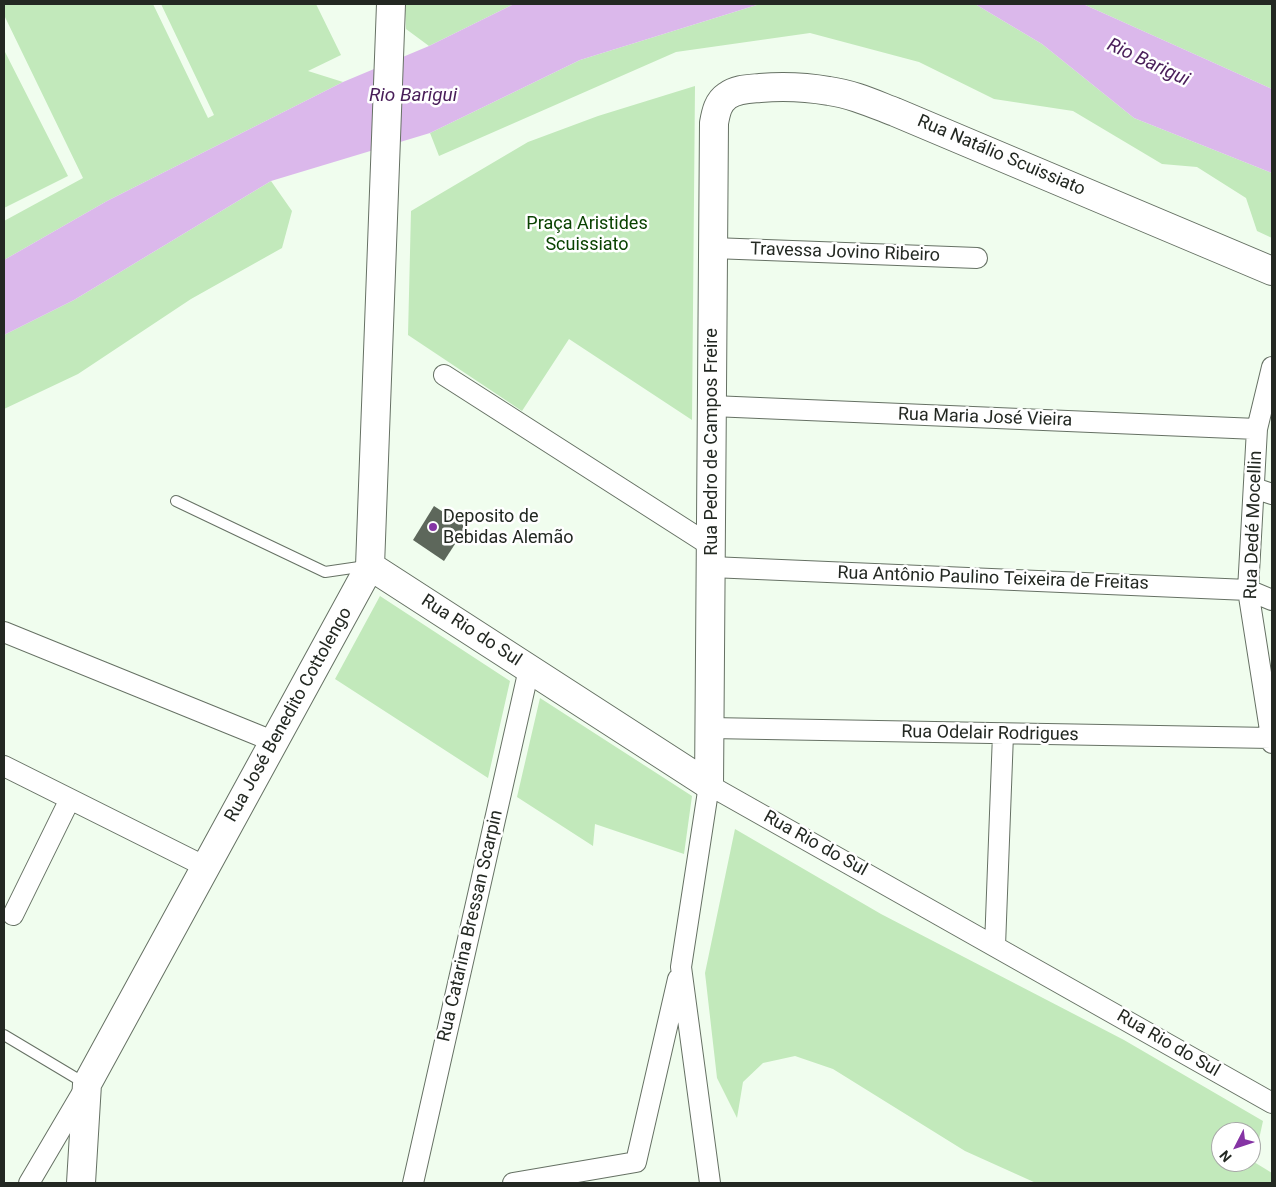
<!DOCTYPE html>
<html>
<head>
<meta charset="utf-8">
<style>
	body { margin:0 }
	#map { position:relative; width:1276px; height:1187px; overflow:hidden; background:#f0fdee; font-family:Roboto,sans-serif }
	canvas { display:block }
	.frame { position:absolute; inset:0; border:5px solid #232822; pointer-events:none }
	.north { position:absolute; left:1211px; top:1122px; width:50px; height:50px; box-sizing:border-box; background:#fff; border:1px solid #a7a9a7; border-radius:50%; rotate:229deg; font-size:14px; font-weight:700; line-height:20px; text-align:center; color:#232822 }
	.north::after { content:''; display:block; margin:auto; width:18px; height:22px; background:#8534a4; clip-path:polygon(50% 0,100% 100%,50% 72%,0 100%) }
</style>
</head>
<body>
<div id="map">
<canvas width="1276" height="1187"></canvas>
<div class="frame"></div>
<div class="north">N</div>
</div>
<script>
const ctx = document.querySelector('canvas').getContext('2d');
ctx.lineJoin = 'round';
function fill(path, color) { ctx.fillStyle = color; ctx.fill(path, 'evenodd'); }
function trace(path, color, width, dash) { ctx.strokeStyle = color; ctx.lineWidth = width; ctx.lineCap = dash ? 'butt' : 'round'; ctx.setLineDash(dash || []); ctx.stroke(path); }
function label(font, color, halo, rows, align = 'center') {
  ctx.font = font + ' Roboto,sans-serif'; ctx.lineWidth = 5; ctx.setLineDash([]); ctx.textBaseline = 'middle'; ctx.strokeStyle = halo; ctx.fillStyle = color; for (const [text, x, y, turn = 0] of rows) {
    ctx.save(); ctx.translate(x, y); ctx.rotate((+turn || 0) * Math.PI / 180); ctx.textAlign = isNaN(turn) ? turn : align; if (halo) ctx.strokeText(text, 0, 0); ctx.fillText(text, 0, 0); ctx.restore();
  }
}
const green = new Path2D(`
	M4 4H153L208 118 214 115 161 4H316L341 55 308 71 343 82 107 201 4 260V221L83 178 4 15Z
	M405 4H514L429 46 406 29Z
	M760 4H975L1042 44 1134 118 1272 173V238L1257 231 1246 198 1197 167 1162 164 1073 111 994 99 919 62 810 33 676 52 439 156 430 133 580 60Z
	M1083 4H1272V89Z
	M4 50 68 176 4 208Z
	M695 86 692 420 569 339 522 411 408 335 411 211 528 142 598 116Z
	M271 181 292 211 282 248 191 299 78 374 4 409V335L74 300Z
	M380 596 510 681 488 778 335 679Z
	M540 698 692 796 684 854 595 824 593 846 517 797Z
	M735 829 881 914 1124 1040 1263 1121 1254 1162 1272 1173V1183H1036L965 1151 833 1069 795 1056 763 1063 743 1082 737 1118 717 1078 705 973ZM1221 1132H1251V1162H1221Z`);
const water = new Path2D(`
	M514 4H760L580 60 430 133 271 181 74 300 4 335V260L107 201 343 82 429 46Z
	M975 4H1083L1272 89V173L1134 118 1042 44Z`);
const building = new Path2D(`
	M434 506 466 527 444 561 413 540Z`);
const lane = new Path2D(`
	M176 501 325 572 366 566
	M4 1035 86 1084`);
const street = new Path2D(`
	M713 248 977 258
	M1272 367 1257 429 1248 590 1272 743
	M444 375 711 546
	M712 406 1257 429
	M1254 488 1272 494
	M711 567 1248 590 1272 600
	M4 632 275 742
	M710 728 1271 738
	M4 766 206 867
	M13 915 70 799
	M995 946 1003 734
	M29 1183 85 1088
	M413 1183 529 669
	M513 1183 636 1162 678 979
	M710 1183 681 967 709 785 1272 1103`);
const secondary = new Path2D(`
	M370 566 709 785
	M709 785 714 123C716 112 718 102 727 96 736 89 748 89 760 88 783 86 806 87 829 91 852 94 874 104 895 112L1272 271
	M81 1183 87 1084 370 566 391 4`);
const markers = [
	[433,527,5,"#8534a4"]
];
const streetNames = [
	["Rua Natálio Scuissiato",1001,156,23],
	["Travessa Jovino Ribeiro",845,253,2],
	["Rua Maria José Vieira",985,418,2],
	["Rua Pedro de Campos Freire",712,442,-90],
	["Rua Dedé Mocellin",1254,525,-88],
	["Rua Antônio Paulino Teixeira de Freitas",993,579,2],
	["Rua Rio do Sul",471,631,33],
	["Rua José Benedito Cottolengo",289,715,-61],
	["Rua Odelair Rodrigues",990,734,1],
	["Rua Rio do Sul",815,844,29],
	["Rua Catarina Bressan Scarpin",471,926,-77],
	["Rua Rio do Sul",1168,1044,30]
];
const parkNames = [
	["Praça Aristides",587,224],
	["Scuissiato",587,245]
];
const poiNames = [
	["Deposito de",443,517],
	["Bebidas Alemão",443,538]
];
const waterNames = [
	["Rio Barigui",1148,63,25],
	["Rio Barigui",413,96]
];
fill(green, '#c2e9bb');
fill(water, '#dbb8eb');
fill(building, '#5d675b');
trace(lane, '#667164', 12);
trace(street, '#667164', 22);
trace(secondary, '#667164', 30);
trace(lane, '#fff', 10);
trace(street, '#fff', 20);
trace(secondary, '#fff', 28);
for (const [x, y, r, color] of markers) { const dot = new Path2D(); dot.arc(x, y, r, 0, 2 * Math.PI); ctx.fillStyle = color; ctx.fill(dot); trace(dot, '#fff', 2); }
label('18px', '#232822', '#fff', streetNames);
label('18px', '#094201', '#fff', parkNames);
label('18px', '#232822', '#fff', poiNames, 'left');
label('italic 19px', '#491e59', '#fff', waterNames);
</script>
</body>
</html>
